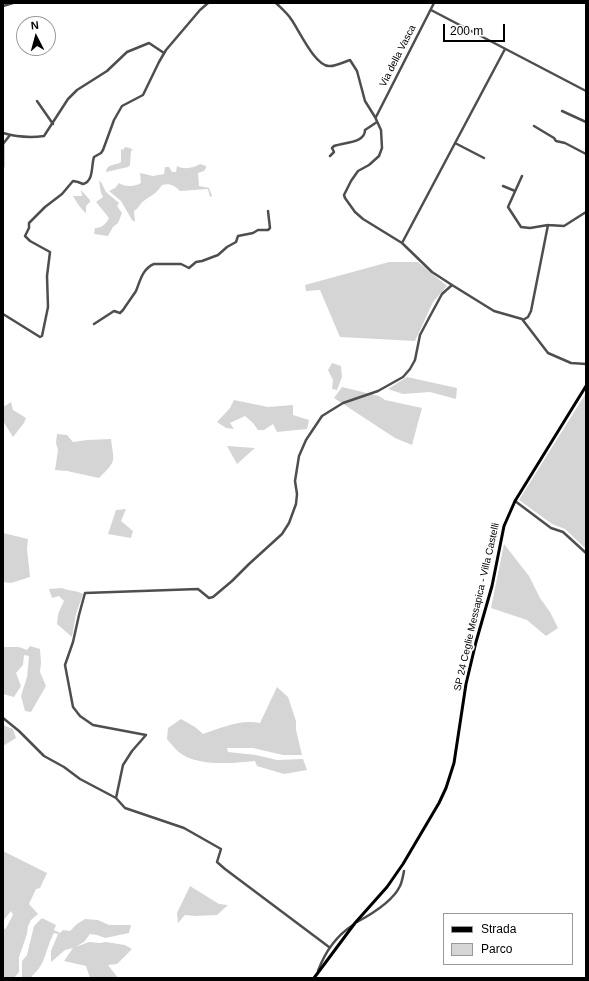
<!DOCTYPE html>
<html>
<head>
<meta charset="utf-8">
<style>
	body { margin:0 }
	#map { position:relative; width:589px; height:981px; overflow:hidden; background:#fff; font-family:Helvetica,sans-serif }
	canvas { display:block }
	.frame { position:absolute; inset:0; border:4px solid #000; pointer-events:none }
	.legend { position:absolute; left:443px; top:913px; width:130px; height:52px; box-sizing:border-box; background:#fff; border:1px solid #999; margin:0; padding:5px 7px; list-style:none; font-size:12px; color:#000 }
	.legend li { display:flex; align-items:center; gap:8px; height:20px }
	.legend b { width:20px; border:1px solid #999 }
	.north { position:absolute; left:16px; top:16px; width:40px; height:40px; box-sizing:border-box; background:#fff; border:1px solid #999; border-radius:50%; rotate:354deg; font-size:11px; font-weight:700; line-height:16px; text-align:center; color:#000 }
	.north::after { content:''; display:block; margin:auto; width:14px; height:18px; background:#000; clip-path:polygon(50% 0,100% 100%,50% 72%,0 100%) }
	.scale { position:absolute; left:443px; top:24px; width:62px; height:18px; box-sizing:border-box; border:2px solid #000; border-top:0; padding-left:5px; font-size:12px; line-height:14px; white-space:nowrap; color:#000; -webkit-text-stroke:3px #fff; paint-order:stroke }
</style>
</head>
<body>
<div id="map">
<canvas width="589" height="981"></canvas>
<div class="frame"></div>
<ul class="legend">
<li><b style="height:5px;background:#000"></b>Strada</li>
<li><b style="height:11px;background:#d5d5d5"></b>Parco</li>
</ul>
<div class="north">N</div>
<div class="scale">200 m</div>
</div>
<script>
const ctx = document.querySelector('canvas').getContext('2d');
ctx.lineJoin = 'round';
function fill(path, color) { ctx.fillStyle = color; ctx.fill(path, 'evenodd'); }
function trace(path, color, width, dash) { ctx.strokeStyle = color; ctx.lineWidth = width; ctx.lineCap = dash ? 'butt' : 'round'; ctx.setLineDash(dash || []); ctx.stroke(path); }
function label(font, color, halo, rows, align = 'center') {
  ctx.font = font + ' Helvetica,sans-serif'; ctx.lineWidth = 4; ctx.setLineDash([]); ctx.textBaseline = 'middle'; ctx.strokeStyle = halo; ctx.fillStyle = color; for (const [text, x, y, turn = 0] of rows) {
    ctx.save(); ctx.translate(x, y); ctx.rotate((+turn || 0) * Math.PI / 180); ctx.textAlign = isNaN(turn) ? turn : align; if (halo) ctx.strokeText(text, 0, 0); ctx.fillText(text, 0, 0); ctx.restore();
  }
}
const green = new Path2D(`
	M125 147 130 148 133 150 131 151 130 165 128 167 106 172C107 163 115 166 121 162V149L123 150Z
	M200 164 206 166V168L204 171 198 173 199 186 209 188 212 196 210 197 208 189 180 191C174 185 170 183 162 185 157 193 152 195 145 200 140 203 139 208 134 211L135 222 132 220 121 201 109 191 115 188 119 183C124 187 135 187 141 183L140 173 153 176 164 174 165 167H169L172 172H176L177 166C184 170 194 168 200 164Z
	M99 181 101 182 106 192 119 203 117 206 122 213 118 223 113 227 108 236 94 234 95 228C102 228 106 224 109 218L96 202 103 197 101 193Z
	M81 190 90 200V202L86 206V213C82 211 75 200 73 196H82Z
	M389 262H418L447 286 433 302 415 341 340 337 320 290 306 291 305 285Z
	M332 363 341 366 342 377 337 390 332 389 333 380 328 370Z
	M407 377 457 388 456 399 430 392 403 394 388 389Z
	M342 387 379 396 385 400 422 408 412 445 395 438 334 398Z
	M586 393V549L565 529 552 524 519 500Z
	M234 400 268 407 293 405V415L309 420 307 429 277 432 273 424 264 430H258L253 423 245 416 230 423 234 429 226 428 217 422 230 408Z
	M11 402 13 410 26 418 24 423 13 437 3 421V405L5 406Z
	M57 434 67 435 73 442 87 440 111 439C114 463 117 460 99 478L67 471 55 470 58 450 56 443Z
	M227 446 255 448 237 464Z
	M126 509 121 521 133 531 131 538 108 534 116 510Z
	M3 533 28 539 27 549 30 577 11 583 3 582Z
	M504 544 529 576 540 598 550 612 558 628 546 636 527 620 491 608Z
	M62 588C69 591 76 590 83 594L76 614 72 637 57 624 58 614 64 601 59 596 52 598 49 589Z
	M30 646 40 649 41 663 40 672 46 686 31 712 25 711 21 696 27 677 29 656 24 655 23 665 16 673 21 686 14 697 3 694V647H19L27 650Z
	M277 687 288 697 296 721V730L302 755H283L253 748H227L228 752 256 755 277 760 303 759 307 770 284 774 257 766 255 761C234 763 199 767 180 753 176 750 171 744 167 739L168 728 181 719 195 727 203 734C221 728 240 719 260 723Z
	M3 725 13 729 16 738 3 746Z
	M3 851 47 873 40 888 36 889 29 904 38 914 31 920 28 926 27 934 19 957V972L14 978H3V930L6 928 13 915 11 911 3 921Z
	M190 886 219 904 228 905 217 915 195 916 185 915 178 923 177 913Z
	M42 918 56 925 54 930 60 933 63 930 70 931 77 924 85 919 98 920 109 925H131L129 933 105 938 97 935 90 934 84 942 75 947 89 942 100 943 106 942 125 945 132 949 117 964 108 965 118 978H90L86 966 64 961 73 948 65 950 51 962V951L58 934 54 933C45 949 47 963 32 976L31 978H22V961L27 955 34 926Z`);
const minor = new Path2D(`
	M276 3C281 8 287 13 291 19 299 30 315 66 329 66 334 67 344 62 350 60L357 71 365 101 375 117 381 130 382 148 379 156 369 165 358 171 351 181 344 195 345 198 355 212 363 219 402 243 432 272 452 285 494 311 522 319 548 353 571 363 586 364
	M3 6 13 3
	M431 10 586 91
	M37 101 53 124
	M562 111 586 122
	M376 117 434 3
	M534 126 554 138 556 141 565 143 586 154
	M3 133C17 137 29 138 44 136L68 99 77 90 107 71 127 52 149 43 164 53
	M455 143 484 158
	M330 156 334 152 332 148 334 146C345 142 365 143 365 130L377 122
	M3 167V144L10 135
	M522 176 508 207 521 227 530 228 548 225 564 226 586 212
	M503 186 515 191
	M402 243 505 49
	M3 314 40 337 42 336 48 307 47 276 50 252 30 241 25 236 29 228V223L45 207 62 194 73 181 78 182 83 184C94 181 91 166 94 157L101 153 103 150 114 120 122 106 143 95 159 62 166 50 200 10 208 3
	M523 320 528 317 531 311 548 225
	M94 324 114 311 120 313 123 310C127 304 132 297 136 291 140 281 143 268 154 264H181L189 268 196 262 202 261 218 255 227 247 236 242 238 236 253 233 258 230H268L270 228 268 211
	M515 501 551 528 563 532 586 553
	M3 718 19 731 44 756 64 767 80 779 116 798 125 808 184 828 221 849 217 862 225 869 329 947
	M116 798 123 765 132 751 146 735 93 725 80 716 73 707 65 665 73 642 79 615 85 593 198 589 209 598 213 597 232 581 249 564 282 534 289 523 296 504 297 494 295 481 299 456 306 440 322 416 343 403 378 391 403 377 410 369 415 360 420 335 429 318 442 294 452 285
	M357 922C370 915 393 901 400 886 402 882 403 876 404 871
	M318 971C325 952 336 936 353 925`);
const major = new Path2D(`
	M314 978 355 923 387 887 403 864 439 803 446 788 454 763 466 684 476 642 492 586 504 526 515 501 586 386`);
const streetNames = [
	["Via della Vasca",398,56,-63],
	["SP 24 Ceglie Messapica - Villa Castelli",477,607,-77]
];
fill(green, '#d5d5d5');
trace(minor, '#4e4e4e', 2.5);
trace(major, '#000', 3);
label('10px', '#000', '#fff', streetNames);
</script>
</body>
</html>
